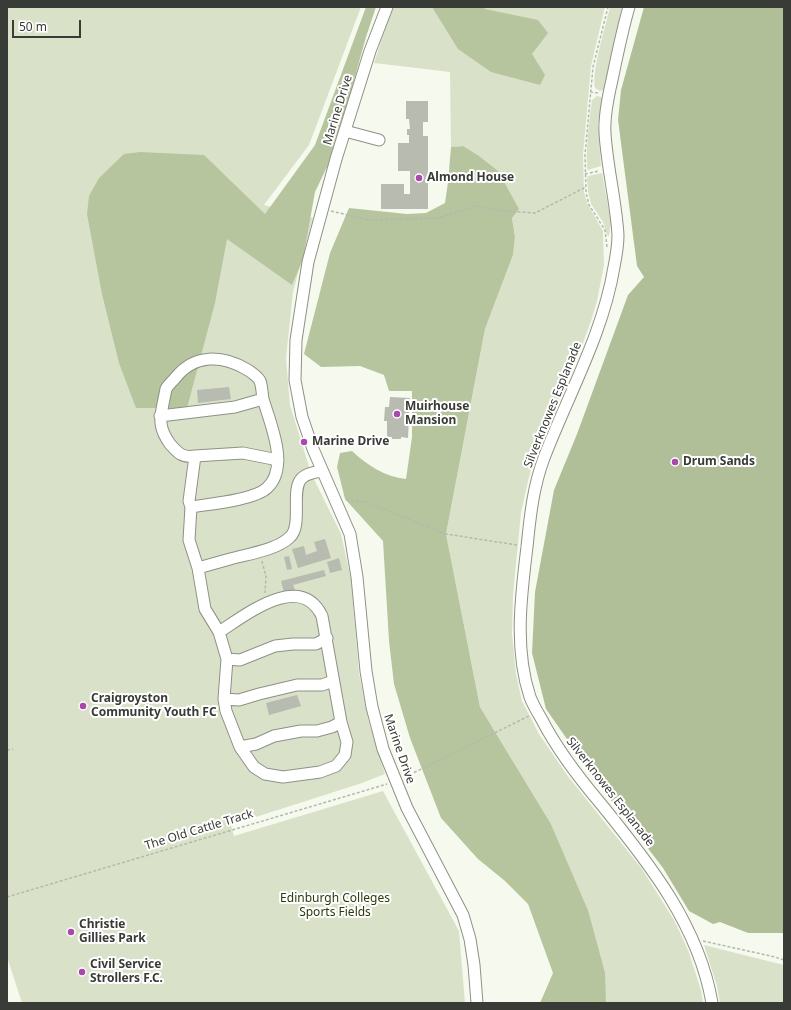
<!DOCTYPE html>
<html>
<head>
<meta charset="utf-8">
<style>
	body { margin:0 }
	#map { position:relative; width:791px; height:1010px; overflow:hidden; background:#f6faee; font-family:"Noto Sans",sans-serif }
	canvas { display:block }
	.frame { position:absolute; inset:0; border:8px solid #393b36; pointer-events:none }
	.scale { position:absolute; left:12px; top:20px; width:69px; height:18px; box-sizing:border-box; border:2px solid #393b36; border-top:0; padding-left:5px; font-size:12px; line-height:14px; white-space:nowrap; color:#393b36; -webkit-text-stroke:3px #fff; paint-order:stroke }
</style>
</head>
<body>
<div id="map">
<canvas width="791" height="1010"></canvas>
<div class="frame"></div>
<div class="scale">50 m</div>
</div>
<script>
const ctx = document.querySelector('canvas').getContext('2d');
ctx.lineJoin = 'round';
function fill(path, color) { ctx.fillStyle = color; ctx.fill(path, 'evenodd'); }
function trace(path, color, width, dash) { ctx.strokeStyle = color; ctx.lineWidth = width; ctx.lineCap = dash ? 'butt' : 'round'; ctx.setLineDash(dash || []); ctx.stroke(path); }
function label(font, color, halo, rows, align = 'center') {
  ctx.font = font + ' "Noto Sans",sans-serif'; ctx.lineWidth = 4; ctx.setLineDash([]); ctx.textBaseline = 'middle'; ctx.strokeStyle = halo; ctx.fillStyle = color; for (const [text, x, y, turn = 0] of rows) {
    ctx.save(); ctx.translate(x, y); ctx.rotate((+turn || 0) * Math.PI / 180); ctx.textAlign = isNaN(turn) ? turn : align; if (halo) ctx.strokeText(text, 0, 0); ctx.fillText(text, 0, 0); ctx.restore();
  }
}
const green = new Path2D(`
	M7 7H361L309 145 264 205 313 218 293 292 286 358 290 405 311 473 341 534 351 579 359 673 369 723 385 774 362 783 231 825 234 836 383 791 459 931 465 1003H22L7 957Z
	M392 7H605L591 66 583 155 584 192 588 205 603 231 604 265 597 301 592 318 582 346 534 459 528 481 521 513 513 595 512 634 516 674 522 701 539 734 567 775 642 869 674 920 688 950 701 990 703 1003H606L588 910 551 824 480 707 446 534 485 329 513 255 515 237 512 218 463 146 451 147 450 72 374 63Z
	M610 7H622L605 86 603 90 600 91 595 88C591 73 606 24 610 7Z
	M597 96 601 97 603 100 598 124 601 166 588 170 587 168C586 145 589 123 592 100Z
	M602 173 611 222 609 236 607 235 603 222 591 204 588 192 587 179 588 176Z
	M704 945 784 965V1003H720L717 986Z`);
const forest = new Path2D(`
	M366 7H376L366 37 344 116 335 141 328 165 315 192 303 259 292 285 227 239 215 303 187 408H136L119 363 102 294 87 214 89 196 99 178 124 154 140 152 204 155 265 214 315 145Z
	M432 7H483L485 9 538 20 548 33 532 54 545 75 540 85 491 72 458 49Z
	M463 146 479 156 498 171 519 209 512 218 515 237 513 255 485 329 446 534 480 707 551 824 588 910 605 973 606 1003H540L553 973 528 904 505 881 478 859 441 818 410 738 394 684 389 641 383 541 345 499 337 467 340 453 352 451C367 465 385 477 406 479L412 437V391H389L384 375 360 366 321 367 304 354 330 253 349 208 407 214 426 213 445 203 448 182 451 147Z`);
const water = new Path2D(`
	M644 7H784V933H748L720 922 713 924 689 911 663 868 597 782 546 709 532 653 535 592 554 490 577 434 628 295 644 277 637 266 618 120 621 90Z`);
const building = new Path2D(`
	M406 101H428V122H423V136H428V209H381V184H404V194H410V171H398V143H409V135H407V129H410L409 119H406Z
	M229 387 231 399 198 403 197 390Z
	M390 397 410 398 408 438 401 437V439H392V437H387V421H384L385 407H389Z
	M325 539 331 558 298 568 292 549 304 546 306 555 317 551 314 542Z
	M289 556 292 569 287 570 284 557Z
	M339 558 342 570 330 573 327 562Z
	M324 570 326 576 293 585 295 590 284 593 281 581Z
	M297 695 301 706 269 715 266 703Z`);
const path = new Path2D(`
	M590 92 598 93
	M585 174 599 171
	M331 211 369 220 438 218 476 206 505 211 535 213 586 187
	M607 247 605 230 589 205 586 192 585 155 593 67 608 7
	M346 500 366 502 446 534 517 545
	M262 561 266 577 265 593
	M7 750 13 749
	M405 777 529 716
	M7 897 387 784
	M703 941 775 957 784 960`);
const minor = new Path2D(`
	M387 7 370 51 336 159 308 262 296 340 295 380 302 417 313 449 350 534 357 577 366 671 372 707 383 749 407 808 463 915 470 939 474 965 477 1003
	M629 7C622 31 617 56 612 80 608 97 604 116 605 133 607 167 616 201 618 235 618 245 616 257 614 267 603 334 568 395 544 458 533 487 530 517 527 547 521 596 514 649 530 697 533 705 538 713 542 720 558 751 579 778 601 804 649 863 699 926 712 1003
	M345 131 379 140
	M160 416 235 407 263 399
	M195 456 243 453 278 460
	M191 507C210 504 254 500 267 488 290 467 270 423 263 399 262 393 262 386 260 381 258 377 250 371 246 369 222 355 195 354 176 377 173 381 168 385 166 389 165 394 164 399 163 404 159 421 160 430 170 444 178 453 182 458 195 456L189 501 191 507 189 540 198 568 205 609 219 632 227 659 224 699 226 711 240 747 254 767 265 774 283 777 320 772 336 766 345 755 347 742 341 722 322 616C300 571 246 615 219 632
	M198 568C209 565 219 562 230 559 248 554 277 550 290 537 303 525 290 489 302 478 307 473 316 472 322 471
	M227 659 240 660 275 646 293 644H316L327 638
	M224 699 239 700 259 694 297 685H322L333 681
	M240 747 256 744 274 736 301 731H317L332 727 341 722`);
const markers = [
	[419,178,4,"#ab47ad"],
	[397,414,4,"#ab47ad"],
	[304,442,4,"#ab47ad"],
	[675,462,4,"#ab47ad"],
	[83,706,4,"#ab47ad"],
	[71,932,4,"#ab47ad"],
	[82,972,4,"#ab47ad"]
];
const streetNames = [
	["Marine Drive",338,110,-73],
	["Silverknowes Esplanade",553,405,-68],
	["Marine Drive",399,749,71],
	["Silverknowes Esplanade",610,792,52],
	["The Old Cattle Track",199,830,-17]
];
const poiNames = [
	["Almond House",427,178],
	["Muirhouse",405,407],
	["Mansion",405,421],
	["Marine Drive",312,442],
	["Drum Sands",683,462],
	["Craigroyston",91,699],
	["Community Youth FC",91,713],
	["Christie",79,925],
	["Gillies Park",79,939],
	["Civil Service",90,965],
	["Strollers F.C.",90,979]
];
const parkNames = [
	["Edinburgh Colleges",335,899],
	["Sports Fields",335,913]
];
fill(green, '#d9e2c9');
fill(forest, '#b7c59e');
fill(water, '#b1bf98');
fill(building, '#b7bbb0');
trace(minor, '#8d9186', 13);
trace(path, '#b4b8ae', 1.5, [3, 2]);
trace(minor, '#fff', 11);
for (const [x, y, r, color] of markers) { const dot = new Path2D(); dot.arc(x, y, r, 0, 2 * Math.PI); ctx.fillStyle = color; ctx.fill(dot); trace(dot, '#fff', 1.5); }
label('12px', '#393b36', '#fff', streetNames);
label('bold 12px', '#393b36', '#fff', poiNames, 'left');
label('12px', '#2c390b', '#fff', parkNames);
</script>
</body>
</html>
